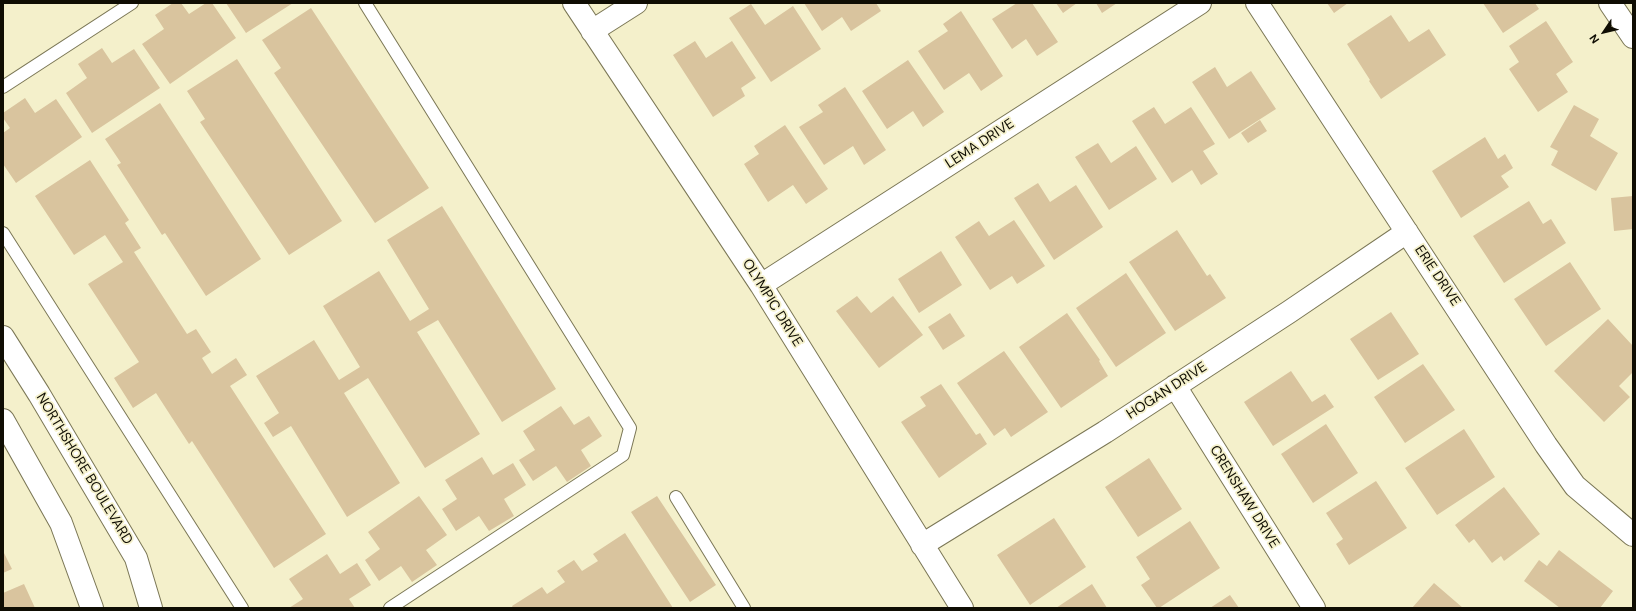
<!DOCTYPE html>
<html>
<head>
<meta charset="utf-8">
<style>
	body { margin:0 }
	#map { position:relative; width:1636px; height:611px; overflow:hidden; background:#f4f0cb; font-family:"DM Sans",sans-serif }
	canvas { display:block }
	.frame { position:absolute; inset:0; border:4px solid #0f0d03; pointer-events:none }
	.north { position:absolute; left:1584px; top:12px; width:40px; height:40px; -webkit-text-stroke:3px #f4f0cb; paint-order:stroke; rotate:235deg; font-size:11px; font-weight:700; line-height:16px; text-align:center; color:#0f0d03 }
	.north::after { content:''; display:block; margin:auto; width:14px; height:18px; background:#0f0d03; clip-path:polygon(50% 0,100% 100%,50% 72%,0 100%) }
</style>
</head>
<body>
<div id="map">
<canvas width="1636" height="611"></canvas>
<div class="frame"></div>
<div class="north">N</div>
</div>
<script>
const ctx = document.querySelector('canvas').getContext('2d');
ctx.lineJoin = 'round';
function fill(path, color) { ctx.fillStyle = color; ctx.fill(path, 'evenodd'); }
function trace(path, color, width, dash) { ctx.strokeStyle = color; ctx.lineWidth = width; ctx.lineCap = dash ? 'butt' : 'round'; ctx.setLineDash(dash || []); ctx.stroke(path); }
function label(font, color, halo, rows, align = 'center') {
  ctx.font = font + ' "DM Sans",sans-serif'; ctx.lineWidth = 3.5; ctx.setLineDash([]); ctx.textBaseline = 'middle'; ctx.strokeStyle = halo; ctx.fillStyle = color; for (const [text, x, y, turn = 0] of rows) {
    ctx.save(); ctx.translate(x, y); ctx.rotate((+turn || 0) * Math.PI / 180); ctx.textAlign = isNaN(turn) ? turn : align; if (halo) ctx.strokeText(text, 0, 0); ctx.fillText(text, 0, 0); ctx.restore();
  }
}
const building = new Path2D(`
	M173 3H181L189 14 206 3H212L236 38 170 84 142 44 164 29 155 15Z
	M226 3H293L246 33Z
	M804 3H876L881 11 851 31 842 17 822 31Z
	M1017 3H1032L1058 42 1037 56 1026 39 1012 49 992 19Z
	M1056 3H1077L1063 13Z
	M1096 3H1117L1102 13Z
	M1327 3H1348L1334 13Z
	M1483 3H1535L1539 9 1503 33Z
	M751 4 765 25 793 6 821 49 771 82 729 18Z
	M311 8 429 188 375 223 274 73 281 68 262 40Z
	M961 11 1003 76 981 91 969 73 944 90 918 51 948 31 943 24Z
	M1391 15 1409 42 1429 29 1446 55 1381 99 1369 81 1370 80 1347 44Z
	M1546 21 1573 62 1556 74 1568 92 1538 112 1509 69 1519 62 1509 46Z
	M695 41 706 58 732 41 756 78 741 88 745 96 713 117 673 55Z
	M102 48 112 63 134 49 160 88 92 133 66 93 87 78 78 64Z
	M237 59 342 221 289 255 200 122 205 119 187 91Z
	M908 60 944 112 923 127 913 111 887 129 862 91Z
	M1215 67 1227 87 1251 71 1276 109 1229 139 1192 82Z
	M845 87 886 150 864 165 853 146 824 165 799 127 823 112 818 105Z
	M25 98 35 113 56 99 82 137 16 183 3 164V133L10 128 3 118V113Z
	M160 103 261 259 206 296 165 233 162 235 117 165 121 163 105 139Z
	M1574 105 1599 119 1590 136 1618 153 1596 191 1551 165 1558 151 1550 147Z
	M1154 107 1165 124 1191 107 1215 144 1203 151 1218 174 1201 185 1192 170 1172 183 1132 121Z
	M1260 120 1267 131 1248 143 1241 133Z
	M785 125 828 189 806 204 793 185 768 202 744 164 759 154 754 146Z
	M1485 137 1498 159 1505 154 1513 168 1501 176 1509 187 1461 218 1432 171Z
	M1098 143 1111 163 1136 146 1157 179 1109 210 1075 157Z
	M90 160 129 220 125 223 141 248 134 252 187 334 196 329 211 352 202 358 212 374 236 358 247 375 230 386 326 534 274 568 192 441 189 444 156 393 133 408 114 378 139 362 88 284 123 262 105 235 74 255 35 196Z
	M1038 183 1050 202 1076 185 1103 227 1054 260 1014 198Z
	M1633 196V229L1614 231 1611 198Z
	M1529 201 1543 224 1551 219 1566 243 1504 283 1473 236Z
	M442 206 556 389 502 422 438 320 417 332 480 434 425 468 368 378 344 393 400 483 347 517 291 426 273 437 264 423 279 413 256 376 314 340 339 380 360 367 323 306 379 271 410 321 429 309 387 240Z
	M1014 220 1045 266 1017 284 1012 276 990 290 955 237 979 221 989 236Z
	M1177 230 1207 276 1210 274 1226 298 1175 331 1129 262Z
	M941 251 962 285 919 313 898 279Z
	M1570 262 1601 309 1546 346 1514 299Z
	M1126 273 1166 333 1116 367 1076 308Z
	M857 296 871 313 893 296 923 335 879 368 836 311Z
	M1391 312 1419 354 1378 380 1350 339Z
	M950 313 965 336 943 350 928 327Z
	M1067 313 1100 360 1099 361 1108 376 1061 408 1019 347Z
	M1608 319 1633 346V372L1619 386 1630 397 1604 422 1554 371Z
	M1004 351 1048 412 1011 437 1005 428 994 436 957 383Z
	M1423 364 1455 410 1405 443 1374 397Z
	M1291 371 1312 402 1325 394 1334 407 1273 446 1244 402Z
	M941 384 976 435 980 433 987 444 939 478 901 422 926 406 920 397Z
	M561 406 574 425 589 416 602 436 581 450 591 466 567 482 556 466 533 481 519 460 535 450 523 431Z
	M1326 424 1358 473 1313 503 1281 454Z
	M1464 429 1495 477 1437 515 1405 468Z
	M482 457 493 475 513 463 526 485 504 499 514 516 489 531 479 516 456 531 442 509 457 499 445 480Z
	M1149 458 1182 509 1138 537 1105 487Z
	M1376 481 1407 528 1349 565 1336 544 1343 539 1326 513Z
	M1504 487 1540 534 1504 561 1501 556 1492 563 1474 539 1469 543 1455 525Z
	M419 496 447 535 426 550 437 565 412 582 401 566 379 581 365 560 380 549 368 532Z
	M657 496 716 585 690 602 631 512Z
	M1054 518 1086 567 1030 605 997 555Z
	M1190 521 1220 568 1159 608H1157L1141 585 1150 579 1136 557Z
	M625 533 673 608H513L512 606 542 587 547 594 565 582 557 571 574 560 582 571 598 561 593 554Z
	M1559 550 1613 591 1600 608H1560L1524 581 1539 560 1547 566Z
	M3 551 12 569 3 573Z
	M327 554 340 574 357 563 371 585 349 599 355 608H289L303 599 289 579Z
	M1434 583 1463 608H1412Z
	M24 584 35 608H3V593Z
	M1092 584 1107 608H1056Z
	M1230 595 1239 608H1210Z`);
const lane = new Path2D(`
	M365 3 630 428 623 455 390 608
	M3 87 132 3
	M3 233 242 608
	M676 497 744 608`);
const street = new Path2D(`
	M574 3 761 285 962 608
	M1257 3 1546 445 1575 486 1633 535
	M1610 3 1633 37
	M592 31 636 3
	M761 285 1200 3
	M3 337 39 394 136 558 151 608
	M1175 386 1314 608
	M3 420 61 523 92 608
	M922 545 1105 432 1289 312 1407 232`);
const streetNames = [
	["LEMA DRIVE",980,144,-33],
	["ERIE DRIVE",1437,276,56],
	["OLYMPIC DRIVE",772,303,58],
	["HOGAN DRIVE",1167,391,-33],
	["NORTHSHORE BOULEVARD",84,469,59],
	["CRENSHAW DRIVE",1244,497,58]
];
fill(building, '#d9c49e');
trace(lane, '#7b7756', 14);
trace(street, '#7b7756', 24);
trace(lane, '#fff', 12);
trace(street, '#fff', 22);
label('14px', '#0f0d03', '#f4f0cb', streetNames);
</script>
</body>
</html>
